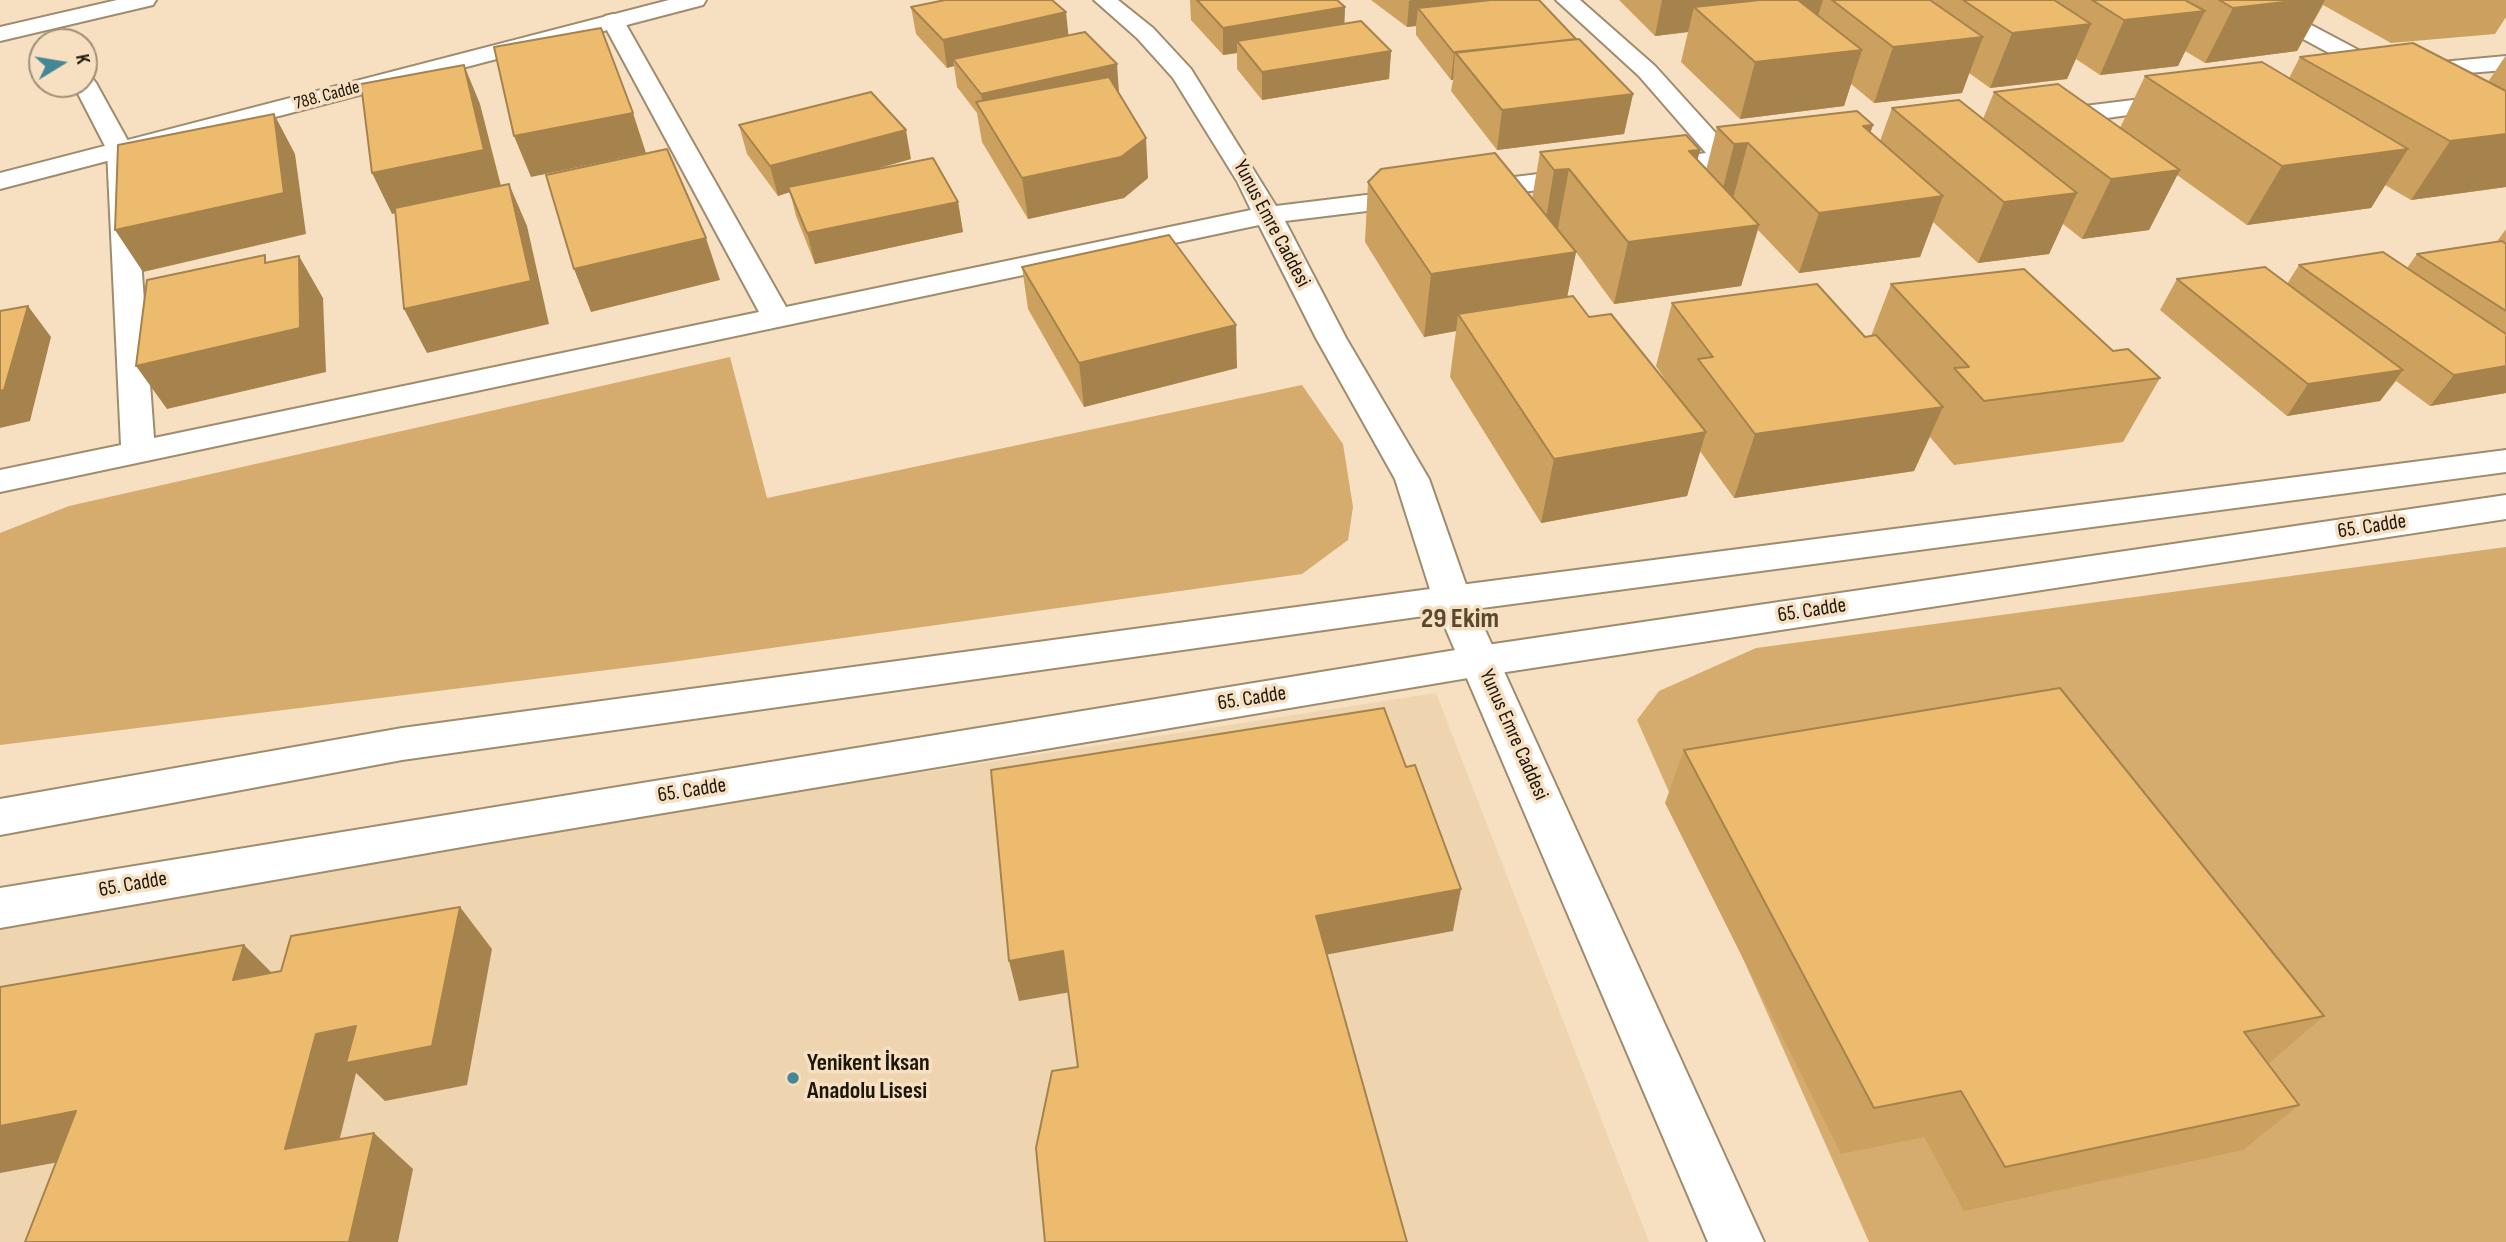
<!DOCTYPE html>
<meta charset="utf-8">
<style>
body{margin:0}
#map{position:relative;width:2506px;height:1242px;overflow:hidden;background:#f6e0c1;font-family:"Sofia Sans Condensed",sans-serif}
canvas{display:block}
.north{position:absolute;left:28px;top:28px;width:70px;height:70px;box-sizing:border-box;background:#f6e0c1;border:2px solid #9f8f78;border-radius:50%;rotate:79deg;font-size:19px;font-weight:700;line-height:28px;text-align:center;color:#1c150a}
.north::after{content:'';display:block;margin:auto;width:24px;height:32px;background:#448897;clip-path:polygon(50% 0,100% 100%,50% 72%,0 100%)}
</style>
<div id="map">
<canvas width="2506" height="1242"></canvas>
<div class="north">K</div>
</div>
<script>
const ctx = document.querySelector('canvas').getContext('2d');
ctx.lineJoin = 'round';
function fill(path, color) { ctx.fillStyle = color; ctx.fill(path, 'evenodd'); }
const poly = rows => new Path2D(rows.map(r => 'M' + r).join(''));
function trace(path, color, width, dash) { ctx.strokeStyle = color; ctx.lineWidth = width; ctx.lineCap = dash ? 'butt' : 'round'; ctx.setLineDash(dash || []); ctx.stroke(path); }
function drawText(font, color, halo, rows, align = 'center') {
  ctx.font = font + ' "Sofia Sans Condensed",sans-serif'; ctx.lineWidth = 7; ctx.setLineDash([]); ctx.textBaseline = 'middle'; ctx.strokeStyle = halo; ctx.fillStyle = color; for (const [text, x, y, turn = 0] of rows) {
    ctx.save(); ctx.translate(x, y); ctx.rotate((+turn || 0) * Math.PI / 180); ctx.textAlign = isNaN(turn) ? turn : align; if (halo) ctx.strokeText(text, 0, 0); ctx.fillText(text, 0, 0); ctx.restore();
  }
}
fill(poly([
 [1436,693,1649,1242,0,1242,0,915]
]), '#eed4af');
fill(poly([
 [730,357,767,498,1302,385,1343,444,1353,507,1348,540,1302,574,664,663,0,745,0,533,69,506],
 [2506,547,2506,1242,1869,1242,1637,720,1659,691,1756,648]
]), '#d5ac6e');
const street = poly([
 [117,0,156,0,153,5,0,41,0,27,117,0],
 [1094,0,1118,0,1153,28,1191,69,1276,206,1588,168,1597,170,1601,176,1597,182,1588,184,1285,221,1346,338,1429,479,1471,599,1764,1242,1708,1242,1433,599,1395,479,1316,338,1259,225,0,492,0,470,121,445,107,150,73,84,84,84,84,76,92,78,96,83,133,150,154,438,759,312,602,21,605,16,613,14,621,16,624,21,786,307,1251,210,1237,181,1173,78,1137,38,1094,0],
 [1556,0,1580,0,1655,66,1731,150,1762,146,1771,148,1775,154,1771,160,1648,176,1639,174,1635,168,1639,162,1706,153,1639,76,1556,0],
 [2237,0,2264,0,2398,71,2401,67,2409,65,2506,56,2506,70,2403,78,2399,82,2391,84,2383,82,2240,5,2237,0],
 [2182,94,2191,96,2194,101,2191,106,2044,127,2035,124,2031,119,2035,114,2044,111,2182,94]
]);
const secondary = poly([
 [669,0,706,0,703,5,0,189,0,173,669,0],
 [2506,450,2506,472,1452,612,402,760,0,835,0,799,402,728,1452,586,2506,450],
 [2506,495,2506,519,1480,676,479,844,0,928,0,888,1480,646,2506,495]
]);
trace(street, '#9f8c6f', 4);
trace(secondary, '#9f8c6f', 4);
fill(street, '#fff');
fill(secondary, '#fff');
fill(poly([
 [1190,0,1337,0,1345,7,1344,24,1391,51,1389,79,1262,100,1237,69,1237,53,1223,55,1191,20],
 [1371,0,1539,0,1576,39,1633,94,1624,134,1497,150,1451,91,1453,80,1451,80,1416,35,1416,26,1407,27],
 [1619,0,2506,0,2506,17,2495,34,2391,43,2323,5,2297,51,2205,63,2185,51,2178,66,2100,75,2076,59,2067,79,1990,88,1969,73,1962,93,1874,103,1851,84,1844,106,1740,119,1681,62,1688,32,1655,36],
 [911,7,1069,35,1119,92,1118,92,1148,178,1124,198,1028,219,982,142,977,113,957,87,954,66,947,68,916,34],
 [2506,55,2506,187,2411,200,2385,185,2371,208,2247,225,2177,175,2149,230,2082,239,2063,224,2049,254,1978,263,1933,222,1920,257,1799,273,1758,230,1741,286,1614,304,1576,252,1567,297,1673,391,1656,366,1672,303,1865,337,1871,336,1891,284,2113,351,2160,378,2123,442,1954,465,1930,437,1914,471,1734,498,1700,451,1687,496,1541,523,1450,377,1456,331,1424,337,1365,242,1368,182,1532,199,1540,152,1700,150,1697,160,1706,170,1717,127,1873,125,1870,132,1880,141,1892,108,1983,119,1994,92,2120,128,2145,76,2289,78,2300,57,2488,82],
 [739,125,911,159,873,170,958,202,963,232,815,264,796,216,790,192,778,196,747,154],
 [2506,229,2506,393,2430,406,2396,381,2380,401,2287,416,2160,310,2177,279,2287,284,2299,265,2407,268,2417,254,2500,242,2498,240],
 [1022,267,1237,368,1084,407,1028,309],
 [1684,750,2324,1016,2268,1064,2299,1105,2243,1150,1964,1211,1924,1137,1841,1154,1665,803]
]), '#cca15f');
fill(poly([
 [1412,0,1512,0,1418,8,1416,26,1407,27,1409,1],
 [1662,0,1756,0,1694,7,1688,32,1655,36],
 [1781,0,1823,0,1818,16],
 [2301,0,2325,0,2297,51,2205,63,2233,8],
 [1345,7,1344,34,1237,41,1237,53,1223,55,1223,28],
 [2205,11,2178,66,2100,75,2124,20],
 [1066,12,1069,40,953,59,954,66,947,68,943,40],
 [2091,24,2067,79,1990,88,2012,33],
 [1983,37,1962,93,1874,103,1893,47],
 [1862,50,1844,106,1740,119,1755,62],
 [1391,51,1389,79,1262,100,1262,72],
 [1455,52,1453,80,1451,80,1454,53],
 [1117,64,1119,92,988,122,984,115,981,94],
 [464,65,480,104,502,190,392,214,372,173],
 [1633,94,1624,134,1497,150,1502,110],
 [633,113,646,153,531,177,514,136],
 [274,114,295,154,306,234,143,272,115,230],
 [1873,125,1853,183,1863,126],
 [906,130,911,159,791,192,788,187,790,192,778,196,770,166],
 [2506,134,2506,187,2411,200,2450,141],
 [1146,138,1148,178,1124,198,1028,219,1022,178],
 [1748,143,1732,202,1719,204,1734,144],
 [2408,149,2371,208,2247,225,2282,166],
 [1700,150,1685,209,1689,151],
 [1569,169,1558,228,1544,230,1554,170],
 [2180,170,2149,230,2082,239,2111,179],
 [509,184,527,226,549,324,427,353,404,309],
 [2077,193,2049,254,1978,263,2004,202],
 [1943,196,1920,257,1799,273,1819,213],
 [958,202,963,232,815,264,807,233],
 [1759,225,1741,286,1614,304,1628,242],
 [706,238,720,280,591,312,574,269],
 [1576,252,1564,313,1458,314,1456,331,1424,337,1431,274],
 [299,256,323,298,326,372,167,409,136,366],
 [28,306,51,337,30,421,0,428,0,391],
 [1236,325,1237,368,1084,407,1079,363],
 [2506,366,2506,393,2430,406,2454,375],
 [2403,370,2380,401,2287,416,2308,384],
 [1943,407,1914,471,1734,498,1755,434],
 [1706,432,1687,496,1541,523,1554,459],
 [1461,889,1453,931,1314,957,1316,916],
 [460,907,492,949,467,1085,385,1101,356,1073,328,1186,285,1149,316,1034],
 [244,945,285,986,233,980],
 [1063,951,1071,992,1019,1001,1009,961],
 [76,1111,128,1149,0,1173,0,1126],
 [374,1133,413,1169,398,1242,349,1242]
]), '#a6834d');
const building = poly([
 [945,0,1052,0,1066,12,943,40,911,7,945,0],
 [1197,0,1337,0,1345,7,1223,28,1197,0],
 [1491,0,1539,0,1576,39,1454,53,1418,8,1491,0],
 [1760,0,1798,0,1862,50,1755,62,1694,7,1760,0],
 [1832,0,1930,0,1983,37,1893,47,1832,0],
 [1963,0,2054,0,2091,24,2012,33,1963,0],
 [2092,0,2185,0,2205,11,2124,20,2092,0],
 [2219,0,2301,0,2233,8,2219,0],
 [1361,21,1391,51,1262,72,1237,41,1361,21],
 [601,28,633,113,514,136,494,47,601,28],
 [1085,32,1117,64,981,94,953,59,1085,32],
 [1579,39,1633,94,1502,110,1455,52,1579,39],
 [2413,43,2506,91,2506,134,2450,141,2300,57,2413,43],
 [2262,62,2408,149,2282,166,2145,76,2262,62],
 [464,65,484,150,372,173,361,84,464,65],
 [1109,77,1146,138,1121,157,1022,178,976,102,1109,77],
 [2058,84,2180,170,2111,179,1994,92,2058,84],
 [871,92,906,130,770,166,739,125,871,92],
 [1959,100,2077,193,2004,202,1892,108,1959,100],
 [1857,111,1873,125,1863,126,1943,196,1819,213,1748,143,1734,144,1717,127,1857,111],
 [274,114,284,193,115,230,118,145,274,114],
 [1686,135,1700,150,1689,151,1759,225,1628,242,1569,169,1554,170,1540,152,1686,135],
 [667,149,706,238,574,269,546,175,667,149],
 [1495,153,1576,252,1431,274,1368,182,1381,169,1495,153],
 [933,158,958,202,807,233,788,187,933,158],
 [509,184,531,281,404,309,395,208,509,184],
 [1169,235,1236,325,1079,363,1022,267,1169,235],
 [2502,241,2506,244,2506,311,2417,254,2502,241],
 [2383,252,2506,334,2506,366,2454,375,2299,265,2383,252],
 [265,255,265,263,299,256,300,328,136,366,147,280,265,255],
 [2265,267,2403,370,2308,384,2177,279,2265,267],
 [2024,269,2113,351,2128,349,2160,378,1984,401,1954,368,1969,367,1891,284,2024,269],
 [1817,284,1865,337,1876,335,1943,407,1755,434,1698,359,1713,357,1672,303,1817,284],
 [1573,296,1589,317,1611,314,1706,432,1554,459,1458,314,1573,296],
 [28,306,4,390,0,391,0,311,28,306],
 [2060,688,2324,1016,2244,1032,2299,1105,2005,1167,1961,1091,1874,1108,1684,750,2060,688],
 [1384,708,1406,767,1415,765,1461,889,1316,916,1407,1242,1045,1242,1036,1148,1052,1071,1078,1067,1063,951,1009,961,991,770,1384,708],
 [460,907,432,1046,346,1063,356,1026,316,1034,285,1149,374,1133,349,1242,25,1242,76,1111,0,1126,0,987,244,945,233,980,281,971,291,936,460,907]
]);
fill(building, '#edbb6e');
trace(building, '#a6834d', 2);
for (const [x, y, r, color] of [
 [793,1078,7,"#448897"]
]) { const dot = new Path2D(); dot.arc(x, y, r, 0, 2 * Math.PI); ctx.fillStyle = color; ctx.fill(dot); trace(dot, '#f6e0c1', 2.5); }
drawText('18px', '#1c150a', '#f6e0c1', [
 ["788. Cadde",327,96,-15]
]);
drawText('21px', '#1c150a', '#f6e0c1', [
 ["Yunus Emre Caddesi",1271,224,62],
 ["65. Cadde",2372,527,-9],
 ["65. Cadde",1812,611,-9],
 ["65. Cadde",1252,699,-9],
 ["Yunus Emre Caddesi",1513,735,66],
 ["65. Cadde",692,791,-9],
 ["65. Cadde",133,885,-10]
]);
drawText('bold 24px', '#1c150a', '#f6e0c1', [
 ["Yenikent İksan",807,1064],
 ["Anadolu Lisesi",807,1092]
], 'left');
drawText('bold 28px', '#59482d', '#f6e0c1', [
 ["29 Ekim",1460,620]
]);
</script>
